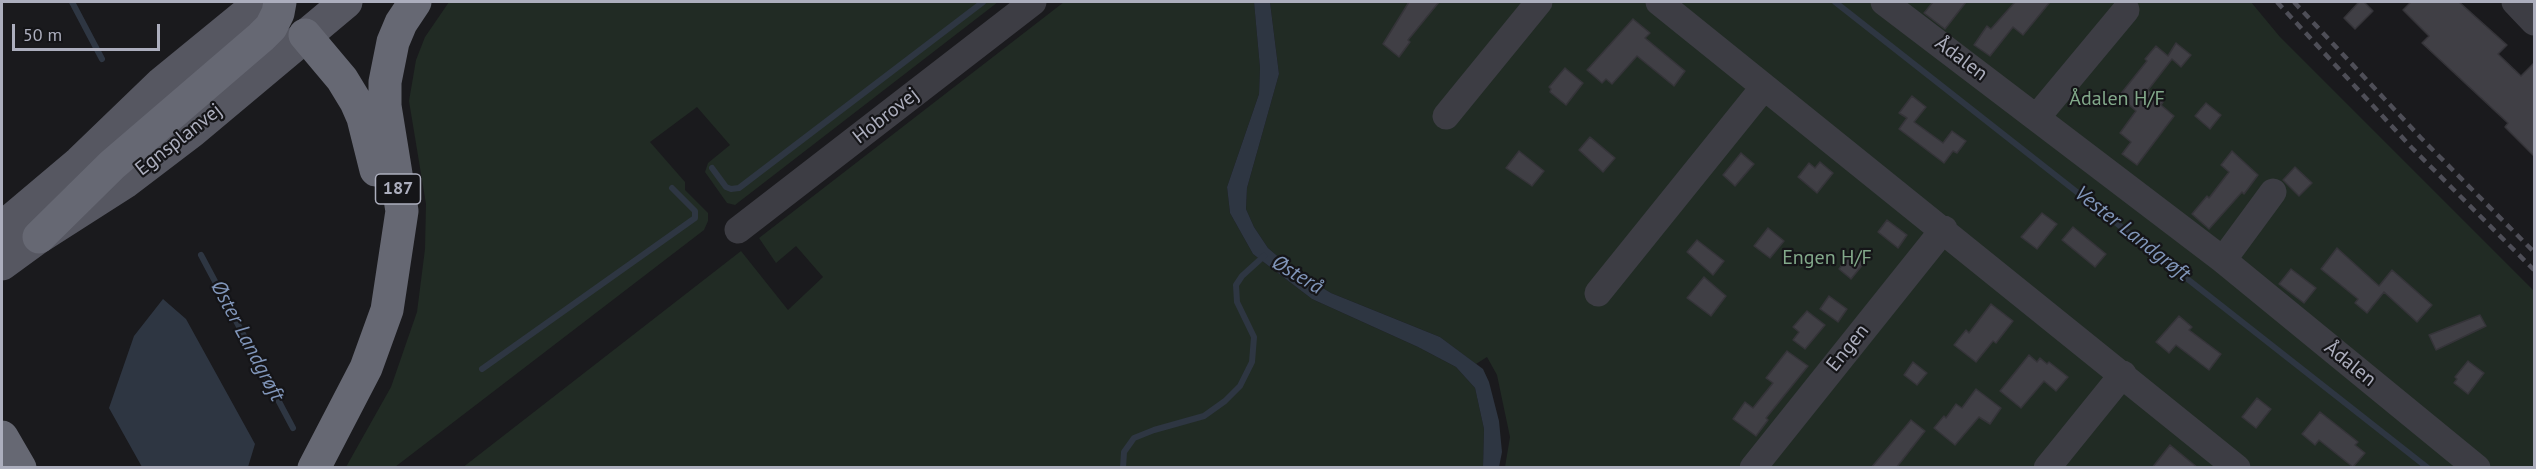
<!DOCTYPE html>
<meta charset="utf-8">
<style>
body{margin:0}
#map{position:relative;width:2536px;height:469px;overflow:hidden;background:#1a1a1d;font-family:"PT Sans",sans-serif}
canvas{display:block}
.frame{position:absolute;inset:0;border:3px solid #acaebd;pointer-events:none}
.scale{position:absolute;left:12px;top:24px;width:148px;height:27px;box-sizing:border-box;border:3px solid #acaebd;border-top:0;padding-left:8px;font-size:18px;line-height:21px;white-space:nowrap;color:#acaebd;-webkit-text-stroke:4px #151518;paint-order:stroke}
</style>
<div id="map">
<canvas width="2536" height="469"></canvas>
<div class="frame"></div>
<div class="scale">50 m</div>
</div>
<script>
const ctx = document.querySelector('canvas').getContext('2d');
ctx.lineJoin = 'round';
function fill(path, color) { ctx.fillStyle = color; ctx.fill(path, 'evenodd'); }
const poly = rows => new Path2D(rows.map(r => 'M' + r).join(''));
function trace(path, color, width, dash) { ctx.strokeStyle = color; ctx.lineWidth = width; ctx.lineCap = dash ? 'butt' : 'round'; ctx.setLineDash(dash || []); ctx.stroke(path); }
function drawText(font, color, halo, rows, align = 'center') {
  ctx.font = font + ' "PT Sans",sans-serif'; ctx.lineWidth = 4.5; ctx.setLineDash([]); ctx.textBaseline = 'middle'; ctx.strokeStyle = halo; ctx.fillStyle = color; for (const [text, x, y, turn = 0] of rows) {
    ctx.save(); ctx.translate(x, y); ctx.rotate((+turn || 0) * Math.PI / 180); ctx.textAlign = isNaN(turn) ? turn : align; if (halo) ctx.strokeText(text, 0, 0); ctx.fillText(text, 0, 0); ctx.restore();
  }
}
fill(poly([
 [449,2,998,2,735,205,727,203,705,172,708,163,730,145,697,107,650,142,685,182,685,190,708,213,708,221,704,230,395,467,346,467,391,387,417,312,425,249,426,204,409,101,416,60,425,37],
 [1064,2,1254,2,1260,68,1259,94,1227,187,1230,213,1253,254,1312,299,1418,347,1456,367,1475,388,1484,429,1483,468,462,468,741,251,788,310,823,277,796,246,776,263,759,238],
 [1270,2,2251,2,2280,37,2534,291,2534,467,1505,467,1510,437,1497,375,1487,357,1476,364,1440,337,1331,293,1295,271,1268,248,1254,227,1246,209,1247,188,1279,74]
]), '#212b24');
fill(poly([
 [1254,2,1270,2,1279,74,1247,188,1246,209,1254,227,1268,248,1295,271,1331,293,1440,337,1483,369,1489,382,1499,421,1502,452,1499,467,1483,467,1484,429,1475,388,1456,367,1418,347,1312,299,1253,254,1230,213,1227,187,1259,94,1260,68],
 [163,299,186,319,255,444,248,467,142,467,109,408,134,336]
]), '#2e3642');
trace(poly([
 [72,2,102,59],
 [1835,2,2428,468],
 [712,168,726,187,731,189,739,188,983,2],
 [201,255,293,428],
 [482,369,695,218,695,211,672,188],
 [1123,468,1124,452,1134,438,1154,430,1204,416,1225,401,1240,386,1252,362,1254,337,1237,302,1236,285,1242,276,1264,256]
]), '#2e3642', 6);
const building = poly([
 [1409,2,1439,2,1408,40,1410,42,1399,57,1383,44,1409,2],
 [1933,2,1966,2,1945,29,1924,13,1933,2],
 [2015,2,2050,2,2023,35,2013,27,1990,56,1974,45,1987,26,1991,29,2015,2],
 [2359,2,2364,2,2373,11,2355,29,2344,18,2359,2],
 [2411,2,2459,2,2507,45,2498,54,2521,76,2535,62,2535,157,2505,127,2508,123,2422,43,2429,36,2403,10,2411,2],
 [1633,19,1650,33,1645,38,1685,71,1674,86,1637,56,1612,84,1606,79,1602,83,1587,70,1633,19],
 [2176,43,2191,55,2181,67,2172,59,2148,90,2163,102,2161,105,2174,116,2137,165,2122,154,2131,142,2120,133,2136,111,2119,96,2147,61,2145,59,2156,46,2168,56,2176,43],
 [1565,68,1583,83,1566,105,1550,92,1551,89,1549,87,1565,68],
 [1912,96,1926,107,1914,122,1943,143,1952,131,1966,141,1957,153,1953,151,1944,163,1899,129,1907,118,1899,113,1912,96],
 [2206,103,2221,115,2210,129,2195,116,2206,103],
 [1590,137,1615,158,1603,172,1579,150,1590,137],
 [1519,151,1544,171,1532,186,1506,168,1519,151],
 [2232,151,2258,175,2244,194,2242,192,2209,229,2192,214,2207,196,2209,198,2229,172,2221,165,2232,151],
 [1741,153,1754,164,1735,186,1723,175,1741,153],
 [1820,162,1833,173,1817,193,1798,177,1809,163,1815,168,1820,162],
 [2295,167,2312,183,2299,196,2283,180,2295,167],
 [2042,213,2057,224,2037,249,2021,237,2042,213],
 [1887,220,1907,235,1898,248,1878,232,1887,220],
 [2073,227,2106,254,2095,267,2062,240,2073,227],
 [1768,228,1784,241,1770,258,1754,246,1768,228],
 [1697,240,1724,261,1713,275,1687,252,1697,240],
 [2337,248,2379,286,2392,270,2432,305,2417,322,2384,292,2367,313,2355,303,2358,299,2321,269,2337,248],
 [1851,253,1864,263,1851,279,1839,269,1851,253],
 [2291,269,2316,288,2304,303,2279,284,2291,269],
 [1704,277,1726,296,1711,316,1687,298,1704,277],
 [1829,296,1847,309,1838,322,1820,309,1829,296],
 [1991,304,2013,321,1996,343,1993,341,1976,362,1954,345,1966,330,1969,333,1991,304],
 [1807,311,1825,325,1805,349,1793,340,1799,332,1793,327,1807,311],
 [2480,315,2486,326,2436,350,2429,335,2480,315],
 [2179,316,2192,327,2189,330,2221,354,2209,370,2176,345,2169,353,2156,342,2179,316],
 [1787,351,1808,366,1766,418,1768,420,1756,436,1733,419,1745,402,1753,408,1773,383,1766,378,1787,351],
 [2029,355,2037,362,2040,358,2047,364,2049,362,2068,377,2056,391,2044,381,2021,408,2000,391,2029,355],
 [2468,361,2484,373,2468,394,2454,383,2457,379,2455,377,2468,361],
 [1913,362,1927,373,1917,385,1904,375,1913,362],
 [1976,389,2001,408,1990,424,1979,417,1955,445,1934,428,1944,416,1946,418,1956,404,1962,408,1976,389],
 [2257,398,2271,409,2256,428,2242,417,2257,398],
 [2320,412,2358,442,2355,445,2365,453,2353,467,2319,440,2315,445,2302,434,2320,412],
 [1911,420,1925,431,1896,468,1871,468,1911,420],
 [2170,445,2198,468,2152,468,2170,445]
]);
fill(building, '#403f45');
trace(building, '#353439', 1.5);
trace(poly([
 [1659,2,2237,468],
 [1884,2,2223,260,2477,468],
 [2515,2,2534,22],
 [1446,116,1539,2],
 [2037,117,2126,10],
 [738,230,1033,2],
 [2223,260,2273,192],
 [1598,293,1764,87],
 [1753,468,1944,229],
 [2047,468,2123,374]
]), '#3d3d44', 27);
trace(poly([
 [2,228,80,162,162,83,261,2],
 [2,264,39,237,125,182,192,131,346,2]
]), '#565761', 33);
trace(poly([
 [305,35,342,79,356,102,363,118,376,170],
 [39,237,112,165,261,37,271,27,278,13,280,2],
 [2,437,20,468],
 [314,468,366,368,387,310,402,211,385,106,385,82,393,42,401,23,415,2]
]), '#666873', 33);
trace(poly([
 [2277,2,2412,148,2534,270],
 [2294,2,2421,138,2534,252]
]), '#4e4e57', 4.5, [8, 6]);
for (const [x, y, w] of [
 [398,189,45]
]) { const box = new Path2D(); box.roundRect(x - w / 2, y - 15, w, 30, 4.5); ctx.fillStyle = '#151518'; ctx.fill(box); trace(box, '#acaebd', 1.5); }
drawText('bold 18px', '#acaebd', null, [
 ["187",398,189]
]);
drawText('20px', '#acaebd', '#151518', [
 ["Ådalen",1961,59,37],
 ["Hobrovej",886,116,-38],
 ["Egnsplanvej",179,140,-38],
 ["Engen",1848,348,-51],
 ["Ådalen",2350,364,39]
]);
drawText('20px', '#82a98a', '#151518', [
 ["Ådalen H/F",2117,99],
 ["Engen H/F",1827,258]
]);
drawText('italic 21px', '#8196ba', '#151518', [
 ["Vester Landgrøft",2132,234,38],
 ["Østerå",1297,275,31],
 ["Øster Landgrøft",247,341,62]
]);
</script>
